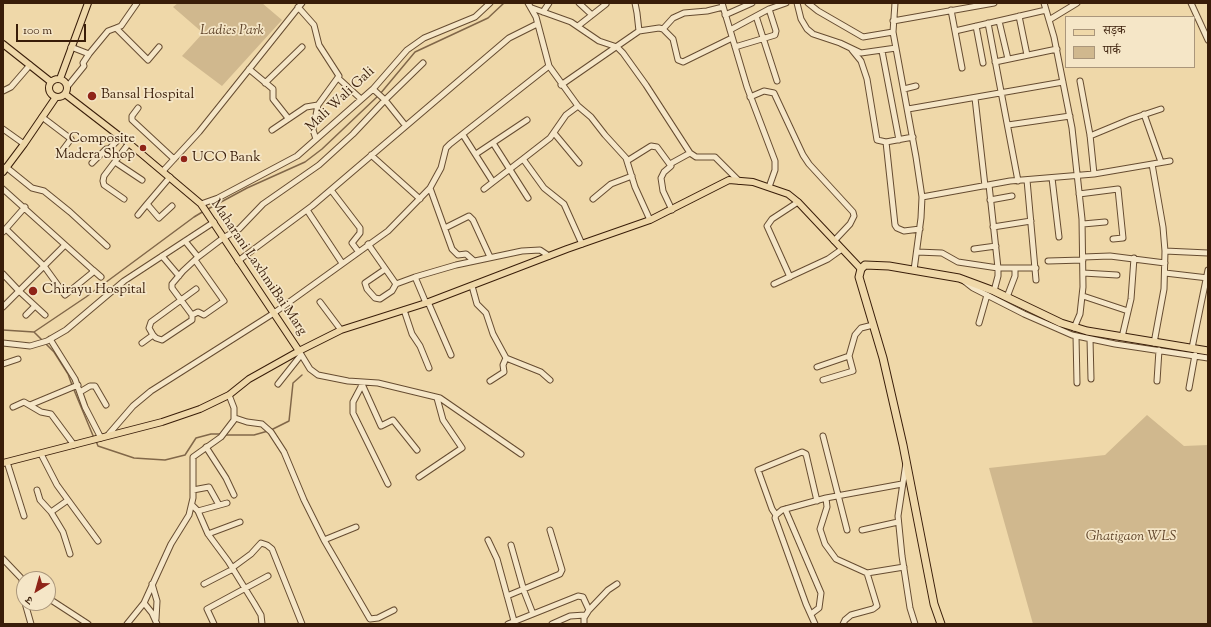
<!DOCTYPE html>
<meta charset="utf-8">
<style>
body{margin:0}
#map{position:relative;width:1211px;height:627px;overflow:hidden;background:#efd8a9;font-family:"Sorts Mill Goudy","Noto Serif Devanagari",serif}
canvas{display:block}
.frame{position:absolute;inset:0;border:4px solid #391d09;pointer-events:none}
.legend{position:absolute;left:1065px;top:16px;width:130px;height:52px;box-sizing:border-box;background:#f5e6c7;border:1px solid #aa967b;margin:0;padding:5px 7px;list-style:none;font-size:12px;color:#391d09}
.legend li{display:flex;align-items:center;gap:8px;height:20px}
.legend b{width:20px;border:1px solid #aa967b}
.north{position:absolute;left:16px;top:571px;width:40px;height:40px;box-sizing:border-box;background:#f5e6c7;border:1px solid #aa967b;border-radius:50%;rotate:217deg;font-size:11px;font-weight:700;line-height:16px;text-align:center;color:#391d09}
.north::after{content:'';display:block;margin:auto;width:14px;height:18px;background:#8f2418;clip-path:polygon(50% 0,100% 100%,50% 72%,0 100%)}
.scale{position:absolute;left:16px;top:24px;width:70px;height:18px;box-sizing:border-box;border:2px solid #391d09;border-top:0;padding-left:5px;font-size:12px;line-height:14px;white-space:nowrap;color:#391d09;-webkit-text-stroke:3px #f5e6c7;paint-order:stroke}
</style>
<div id="map">
<canvas width="1211" height="627"></canvas>
<div class="frame"></div>
<ul class="legend">
<li><b style="height:5px;background:#efd8a9"></b>सड़क</li>
<li><b style="height:11px;background:#d0b88e"></b>पार्क</li>
</ul>
<div class="north">उ</div>
<div class="scale">100 m</div>
</div>
<script>
const ctx = document.querySelector('canvas').getContext('2d');
ctx.lineJoin = 'round';
function fill(path, color) { ctx.fillStyle = color; ctx.fill(path, 'evenodd'); }
const poly = rows => new Path2D(rows.map(r => 'M' + r).join(''));
function trace(path, color, width, dash) { ctx.strokeStyle = color; ctx.lineWidth = width; ctx.lineCap = dash ? 'butt' : 'round'; ctx.setLineDash(dash || []); ctx.stroke(path); }
function drawText(font, color, halo, rows, align = 'center') {
  ctx.font = font + ' "Sorts Mill Goudy",serif'; ctx.lineWidth = 3.5; ctx.setLineDash([]); ctx.textBaseline = 'middle'; ctx.strokeStyle = halo; ctx.fillStyle = color; for (const [text, x, y, turn = 0] of rows) {
    ctx.save(); ctx.translate(x, y); ctx.rotate((+turn || 0) * Math.PI / 180); ctx.textAlign = isNaN(turn) ? turn : align; if (halo) ctx.strokeText(text, 0, 0); ctx.fillText(text, 0, 0); ctx.restore();
  }
}
fill(poly([
 [178,3,262,3,282,20,222,86,182,56,203,33,173,7],
 [1147,415,1184,446,1208,445,1208,624,1033,624,989,468,1105,455]
]), '#d0b88e');
trace(poly([
 [380,94,415,52,488,18,504,3],
 [208,209,247,188,305,162,322,149,378,96],
 [3,330,34,332,86,297,194,217,204,211],
 [34,332,43,341],
 [45,343,54,352,68,374,72,385],
 [74,390,94,438],
 [271,430,289,421,293,383,302,375],
 [224,435,254,435,268,431],
 [96,441,98,446,134,458,165,460,185,455,196,438,211,434,220,434]
]), '#816749', 1.5);
const minor = poly([
 [137,3,121,26,116,28,148,60,159,47],
 [528,3,536,17,549,66,578,106,591,117,605,135,626,158,635,187,650,220],
 [579,3,592,15],
 [635,3,637,13,639,31],
 [722,3,747,87,775,161,775,170,769,187],
 [797,3,801,19,807,29,813,34,840,43,861,53,896,48],
 [808,3,818,11,863,37,893,32],
 [895,3,893,32,916,157,922,197,921,218,914,270],
 [1044,3,1054,37,1072,128,1082,219,1083,287,1080,314,1074,328],
 [1191,3,1208,40],
 [298,7,314,25,319,45,339,76,318,105,313,130,316,139],
 [532,8,571,22,599,41,617,47,623,53,646,85,690,153,696,157,715,157,739,181],
 [951,10,962,68],
 [543,12,549,3],
 [725,15,752,3],
 [756,16,777,81],
 [1019,16,1027,55],
 [1049,20,1077,3],
 [893,21,994,3],
 [999,21,1008,59],
 [988,23,1018,181],
 [578,26,606,4],
 [976,26,983,63],
 [663,29,673,18,684,13,707,11,723,7],
 [730,30,769,9,786,3],
 [955,31,1046,10],
 [71,47,89,54,108,31,116,28],
 [735,47,775,35,776,31,769,9],
 [852,50,861,61,867,79,877,140,886,142,913,137],
 [882,51,899,140],
 [995,62,1057,49],
 [249,69,273,89,273,99,288,118],
 [338,78,361,99],
 [1080,81,1090,135,1094,174],
 [265,83,302,47],
 [561,85,639,31,659,28,663,29,673,39,678,60,683,62,732,38],
 [67,87,84,66,83,63,89,54],
 [904,89,916,86],
 [3,91,11,87,30,65],
 [750,97,764,91,774,93,803,155,809,164,853,212,854,216,850,224,834,241],
 [975,98,985,186],
 [138,108,132,116,132,120,174,159],
 [908,109,1063,82],
 [1144,114,1161,162],
 [42,117,71,139,59,155],
 [405,125,385,100,423,63],
 [1008,125,1070,116],
 [3,129,24,144],
 [272,130,306,107,318,105],
 [554,133,579,163],
 [463,135,493,182,523,159,544,188,564,204,582,244],
 [1090,136,1131,119,1161,109],
 [886,142,895,225,897,228,904,231,920,229],
 [493,143,528,198],
 [476,154,527,120],
 [371,155,420,199],
 [523,159,550,138,566,115,578,106],
 [627,161,651,146,657,147,671,166,664,172,661,178,663,191,672,210],
 [115,162,142,180],
 [92,163,106,149,109,149,121,137],
 [670,164,690,153],
 [1152,164,1163,227,1165,251,1164,289,1154,343],
 [6,167,32,188,44,191,70,212,107,246],
 [163,171,199,132,302,3],
 [170,177,147,204,159,218,172,206],
 [1052,178,1059,237],
 [1027,180,1036,280],
 [989,185,998,268,998,276,994,291],
 [430,188,452,249,458,255,466,254,474,261],
 [3,189,93,270,92,273,65,295,44,266,6,229],
 [484,189,493,182],
 [331,190,360,228,360,233,352,243,358,251],
 [1079,194,1118,189,1123,238,1113,239],
 [922,197,1010,181,1094,174,1170,161],
 [124,199,104,185,103,181,104,176,129,143],
 [593,199,611,184,632,176],
 [990,200,1012,196],
 [201,204,218,198,297,156,373,89,407,50,424,38,475,17,490,3],
 [307,210,342,263],
 [138,215,147,204],
 [1083,224,1105,222],
 [993,227,1031,221],
 [445,228,469,216,473,220,490,257],
 [3,232,25,207],
 [185,241,198,257],
 [368,244,396,284,415,277],
 [974,249,996,246],
 [1165,251,1208,253],
 [917,252,942,253,958,262,998,268,1036,268],
 [162,256,179,276],
 [1083,257,1110,256,1165,263],
 [195,260,224,301,204,315,198,312,192,315,172,288,172,284,183,271,198,257,223,238,239,229,263,204,319,165,353,134,385,100,373,89],
 [238,261,312,206,509,38,537,24],
 [1048,261,1083,260],
 [93,270,101,277],
 [384,270,365,283,367,289,375,298,380,299,392,291,396,284],
 [1083,273,1117,275],
 [1165,273,1208,278],
 [3,274,19,291,3,307],
 [790,277,767,226,772,219,798,202],
 [964,281,973,288,1024,314,1072,335,1115,344,1208,358],
 [774,284,828,259,842,249],
 [472,286,477,304,486,313,493,334,506,358,541,372,550,380],
 [1083,296,1128,311],
 [1007,297,1015,276,1015,268],
 [320,302,341,330],
 [428,302,451,355],
 [426,303,415,277,456,265,522,251,540,250,549,256],
 [404,310,412,334,420,346,429,368],
 [26,315,35,306],
 [45,315,19,291,65,245],
 [979,323,987,295],
 [153,335,156,338,162,340,192,320,192,315],
 [1076,336,1077,383],
 [1122,337,1131,299,1134,258],
 [50,339,75,379,85,407,101,438],
 [1090,339,1091,379],
 [3,343,30,346,47,341,66,330,124,281,214,222],
 [142,343,153,335,149,328,151,322,196,289],
 [1192,348,1208,270],
 [299,351,310,369,318,375,348,381,378,383,440,398,521,454],
 [3,364,18,359],
 [817,367,849,356],
 [823,380,853,371,849,356,855,335,861,328,873,325],
 [490,381,504,372,503,365,506,358],
 [1157,381,1159,350],
 [278,384,301,355],
 [362,384,381,426,393,420,417,450],
 [362,385,353,402,353,413,388,484],
 [1189,388,1195,355],
 [80,392,90,386,95,386,106,405],
 [30,405,78,385],
 [13,407,24,402,41,412,51,414,74,445],
 [235,418,247,422,262,424,271,432,284,452,304,500,324,540,370,619,378,618,394,610],
 [108,435,133,406,151,391,274,313,388,231,430,188,441,168,446,148,450,144,549,66],
 [823,436,847,530],
 [206,447,226,478,234,495],
 [41,454,57,485,98,541],
 [7,462,24,516],
 [906,463,898,516,902,556,910,608,915,624],
 [419,477,462,448,443,420,437,398],
 [37,490,40,500,51,512],
 [193,490,209,487,219,505],
 [826,498,827,507,820,529,825,544,836,559,867,573,904,567],
 [68,500,51,512,63,532,70,554],
 [192,505,198,511,208,534,228,561,254,603,261,615,262,624],
 [785,509,821,593,819,608,811,614],
 [198,511,227,503],
 [776,515,772,509,758,470,802,452,806,454,817,501],
 [862,530,898,522],
 [208,534,240,522],
 [324,540,356,527],
 [488,540,497,559,514,621],
 [511,545,524,591,533,614],
 [3,559,24,581],
 [232,568,251,554,261,543,267,545,272,549,302,624],
 [22,580,24,598],
 [152,584,157,601,156,619],
 [204,584,233,569],
 [507,596,560,574,562,570,550,530],
 [48,598,88,624],
 [25,603,31,624],
 [144,603,152,613,157,624],
 [127,624,144,603,171,544,189,515,193,498,193,457,221,437,234,420,234,408,229,395],
 [214,624,207,609,268,576],
 [508,624,578,596,583,597,589,610],
 [552,624,570,616,585,615],
 [584,624,584,618,589,610,608,590,617,584],
 [815,624,806,604,775,518,776,515,782,510,826,498,902,484],
 [843,624,845,620,851,615,873,609,877,606,867,573]
]);
const major = poly([
 [3,44,51,82],
 '49 88a9 9 0 1 1 18 0a9 9 0 1 1-18 0Z',
 [60,79,88,3],
 [65,94,131,145,201,204,299,351],
 [3,172,24,144,56,97],
 [3,463,162,422,200,409,229,395,249,379,299,351,341,330,426,303,567,249,650,220,729,180,753,182,788,194,798,202,861,269]
]);
const highway = poly([
 [941,624,934,604,903,445,883,358,859,277,861,269,865,265,889,266,959,278,994,291,1061,323,1087,331,1208,351]
]);
trace(minor, '#664c31', 7);
trace(major, '#391d09', 8);
trace(highway, '#391d09', 9);
trace(minor, '#f5e6c7', 5);
trace(major, '#efd8a9', 6);
trace(highway, '#efd8a9', 7);
for (const [x, y, r, color] of [
 [92,96,5,"#8f2418"],
 [143,148,4,"#8f2418"],
 [184,159,4,"#8f2418"],
 [33,291,5,"#8f2418"]
]) { const dot = new Path2D(); dot.arc(x, y, r, 0, 2 * Math.PI); ctx.fillStyle = color; ctx.fill(dot); trace(dot, '#f5e6c7', 1.5); }
drawText('italic 14px', '#5f442a', '#f5e6c7', [
 ["Ladies Park",232,32],
 ["Ghatigaon WLS",1131,538]
]);
drawText('14px', '#391d09', '#f5e6c7', [
 ["Bansal Hospital",101,96],
 ["Composite",135,140,"right"],
 ["Madera Shop",135,156,"right"],
 ["UCO Bank",192,159],
 ["Chirayu Hospital",42,291]
], 'left');
drawText('14px', '#391d09', '#f5e6c7', [
 ["Mali Wali Gali",341,100,-43],
 ["Maharani LaxhmiBai Marg",258,268,56]
]);
</script>
